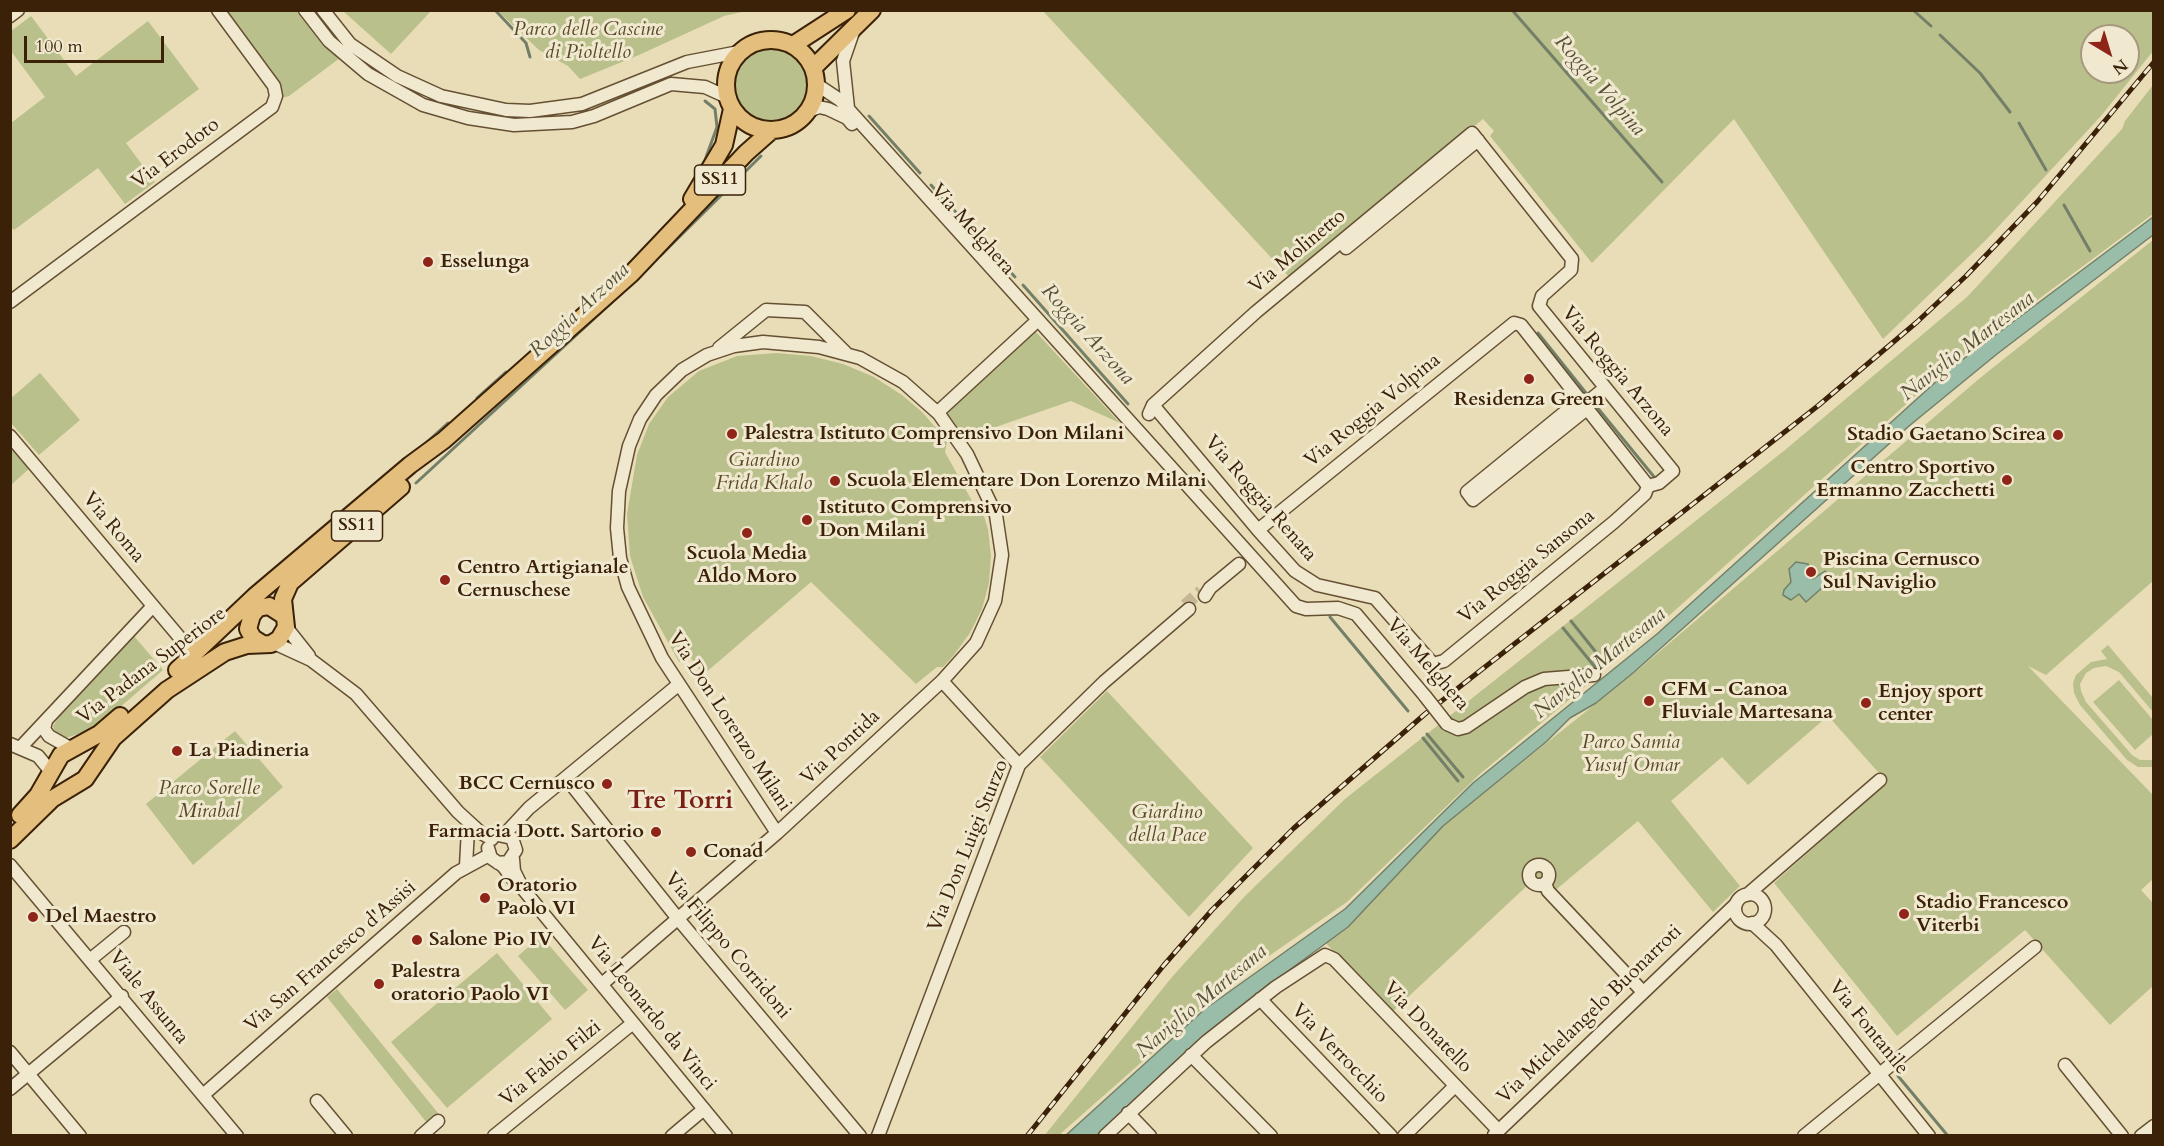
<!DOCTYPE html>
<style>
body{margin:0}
#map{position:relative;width:2164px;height:1146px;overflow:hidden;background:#e8ddb7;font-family:Cardo,serif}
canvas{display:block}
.frame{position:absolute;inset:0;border:12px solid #3a2107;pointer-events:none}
.north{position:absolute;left:2080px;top:24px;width:60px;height:60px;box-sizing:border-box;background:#f0e9d0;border:2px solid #a79980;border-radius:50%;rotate:142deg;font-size:16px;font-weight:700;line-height:24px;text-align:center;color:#3a2107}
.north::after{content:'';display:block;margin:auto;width:21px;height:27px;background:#8f2418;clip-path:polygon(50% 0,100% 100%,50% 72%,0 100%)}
.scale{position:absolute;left:24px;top:36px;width:140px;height:27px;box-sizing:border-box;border:3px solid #3a2107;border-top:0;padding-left:8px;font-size:18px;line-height:21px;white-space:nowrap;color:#3a2107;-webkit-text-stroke:4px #f0e9d0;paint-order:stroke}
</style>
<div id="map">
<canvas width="2164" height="1146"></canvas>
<div class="frame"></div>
<div class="north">N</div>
<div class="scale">100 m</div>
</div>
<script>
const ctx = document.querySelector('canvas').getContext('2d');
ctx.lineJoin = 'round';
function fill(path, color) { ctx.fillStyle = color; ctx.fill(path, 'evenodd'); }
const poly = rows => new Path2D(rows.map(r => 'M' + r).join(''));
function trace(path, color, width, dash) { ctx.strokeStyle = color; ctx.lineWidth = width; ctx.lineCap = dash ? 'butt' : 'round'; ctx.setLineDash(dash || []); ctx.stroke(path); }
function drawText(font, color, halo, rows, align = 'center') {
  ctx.font = font + ' Cardo,serif'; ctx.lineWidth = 6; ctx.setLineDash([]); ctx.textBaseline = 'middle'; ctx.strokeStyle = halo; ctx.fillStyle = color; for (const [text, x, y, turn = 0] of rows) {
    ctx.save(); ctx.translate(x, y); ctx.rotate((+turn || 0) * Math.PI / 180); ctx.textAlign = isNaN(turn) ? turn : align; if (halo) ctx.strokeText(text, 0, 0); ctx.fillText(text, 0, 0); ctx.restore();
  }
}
fill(poly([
 [2153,10,2154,50,2101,116,1986,240,1883,339,1734,119,1592,263,1490,136,1494,131,1483,119,1290,278,1043,11],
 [2092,36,2128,36,2128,72,2092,72],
 [227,11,298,11,320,39,340,58,289,96,282,98,277,78],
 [343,11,431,11,391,54],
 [498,11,746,11,724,16,639,55,580,79,568,66,539,50],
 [31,16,76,76,148,21,199,89,126,143,155,182,125,204,98,168,14,230,10,226,11,123,45,97,11,51,11,31],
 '735 84a36 36 0 1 1 72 0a36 36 0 1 1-72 0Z',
 [2153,85,2153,214,1950,365,1654,629,1480,774,1347,902,1237,978,1059,1135,1044,1136,1172,977,1245,896,1345,799,1785,450,1967,297,2122,129,2125,121],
 [2153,240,2153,581,2046,675,2028,666,2153,795,2153,879,2141,890,2153,903,2153,986,2110,1025,2025,930,1897,1036,1774,883,1887,782,1828,716,1748,785,1722,757,1671,801,1740,886,1713,912,1638,821,1546,898,1530,883,1391,1013,1322,939,1444,825,1639,669,1980,378],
 [1035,331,1120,423,1071,401,961,439,942,415],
 [776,353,811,356,843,364,874,377,902,395,922,412,944,437,947,442,945,452,972,501,980,503,988,529,991,556,989,583,982,609,970,633,954,655,943,667,937,667,916,684,811,582,703,675,691,658,679,662,643,597,630,556,627,514,637,455,649,424,668,397,699,371,737,356],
 [40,373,80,420,39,455,11,423,10,399],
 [10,446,30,468,11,485,10,485],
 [134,636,163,670,96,728,63,739,55,733,53,726,59,717],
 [2108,645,2153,698,2153,712,2119,672,2106,666,2094,668,2086,673,2080,684,2081,691,2086,702,2132,755,2140,760,2153,760,2153,767,2138,767,2127,760,2080,705,2074,693,2073,683,2076,675,2091,662,2107,659,2101,651],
 [2119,680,2153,720,2153,734,2135,750,2093,702],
 [1107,691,1253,848,1189,917,1040,757],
 [235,731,283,787,193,865,146,804],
 [541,936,588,990,565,1010,518,956],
 [497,953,552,1019,447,1108,391,1042],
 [337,989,438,1113,427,1123,327,997]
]), '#bac08c');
const water = poly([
 [2153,217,2153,235,1997,354,1909,426,1633,673,1596,703,1570,718,1546,742,1443,826,1348,927,1265,988,1175,1062,1097,1135,1065,1136,1205,1009,1345,909,1473,783,1657,634,1950,369,2153,217],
 [1796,562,1808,564,1813,579,1825,571,1832,579,1806,602,1799,594,1791,600,1783,595,1784,590,1791,582,1789,569,1796,562]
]);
fill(water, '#99bda8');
trace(water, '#737f68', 1.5);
trace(poly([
 [495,10,526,43,530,57],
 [1512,10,1662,182],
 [1913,10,1931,26],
 [1940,35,1980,73,2010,112],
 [869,116,920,173],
 [2019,123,2046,170],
 [697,173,705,160,717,127,715,109,705,101],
 [931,185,1015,277],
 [2064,205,2090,251],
 [661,255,761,156],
 [1023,285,1128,404],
 [1538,333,1586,393],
 [477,398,506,372],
 [1596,406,1655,478],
 [427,442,448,423],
 [416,483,622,293],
 [1330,617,1408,711],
 [1571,621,1603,661],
 [1563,628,1595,667],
 [1427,734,1463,777],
 [1423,738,1458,781],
 [1898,1076,1948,1136]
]), '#737f68', 3);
trace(poly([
 [1185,605,1201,591]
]), '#c5b794', 12, [12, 6]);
const minor = poly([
 [305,10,329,41,368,74,423,105,468,118,514,125,572,122,594,116,671,84,705,87,727,97],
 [323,10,350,44,397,76,441,96,506,110,530,111,582,104,687,62,739,52],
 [10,16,18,10],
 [816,84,840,100,1296,606,1306,609,1338,608,1356,614,1425,696],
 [848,108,843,61,853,32],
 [808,111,819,107,828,109,847,118,852,124],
 [1346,248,1478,140],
 [10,302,272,107,276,96,274,86,218,10],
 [719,348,766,310,805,312,846,353],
 [1581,399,1467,492,1473,500,1588,408],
 [1585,404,1605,388],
 [1153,405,1258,530,1295,571,1317,585,1375,598,1433,664,1444,661,1614,522,1645,494,1648,486,1521,325,1514,323,1258,530],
 [938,412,1038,320],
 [1149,414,1153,405,1256,312,1472,133,1572,259,1571,270,1542,296,1539,306,1673,471,1659,483,1648,486],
 [10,436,186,645],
 [1205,596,1210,588,1239,564],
 [286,627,309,656],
 [274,643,311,660,356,694,458,812,481,833,492,839],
 [942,681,1019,765],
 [46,721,44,729,49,736,70,748],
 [1447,724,1458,729,1466,727,1525,687,1544,679,1594,675],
 [10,744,38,756,52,773],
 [20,748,153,606],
 [567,779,679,920,860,1136],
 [504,835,529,808,678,685],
 [488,848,491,858,503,866,515,882],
 [513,859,514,871,523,889,726,1136],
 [498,863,508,862,516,850,512,838,498,835],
 [10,865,237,1136],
 '1529 875a10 10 0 1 1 20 0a10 10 0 1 1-20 0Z',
 [466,866,468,829],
 [1545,883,1548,891,1643,992],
 '1735 909a15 15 0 1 1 30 0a15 15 0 1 1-30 0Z',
 [1747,895,1880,780],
 [1752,923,1776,945,1929,1136],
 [91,959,124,932],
 [602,984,777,833,942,681,976,643,995,601,1002,555,996,515,967,454,939,414,903,382,860,358,819,347,763,342,734,346,707,355,682,370,656,395,640,419,629,446,619,491,617,528,620,558,628,587,662,658,777,833],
 [1260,999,1391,1136],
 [10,1052,80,1136],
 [1191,1055,1271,1136],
 [2065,1065,2122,1136],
 [10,1089,122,996],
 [203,1095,456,873,489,855],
 [317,1101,346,1136],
 [1128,1113,1150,1136],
 [1494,1135,1736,904],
 [421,1136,438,1121],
 [494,1136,633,1023],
 [672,1136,704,1109],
 [878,1136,1019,765,1104,682,1189,609],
 [1105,1136,1206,1042,1276,987,1325,955,1334,959,1498,1130],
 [1404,1136,1455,1086],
 [1804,1136,2035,947],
 [2141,1136,2154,1126]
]);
const major = poly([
 '726 85a45 45 0 1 1 90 0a45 45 0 1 1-90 0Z',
 [793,45,847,10],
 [813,68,872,10],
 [692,199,724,145,732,109],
 [261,643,253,638,248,629,252,615,258,608,269,606,283,615],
 [177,670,255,596,410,465,444,440,631,274,746,153,772,130],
 [20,815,38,795,61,755,99,734,120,716],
 [10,840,52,799,85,779,113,738,167,690,225,652,247,645,271,644,279,639,286,627,283,599,290,583,401,487]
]);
trace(minor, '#665033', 15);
trace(major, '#3a2107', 20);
trace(minor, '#f0e9d0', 12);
trace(major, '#e4be7c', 16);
const rail = poly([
 [1027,1136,1164,965,1212,910,1294,828,1425,714,1819,405,1917,322,1966,276,2037,202,2154,62]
]);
trace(rail, '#3a2107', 5);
trace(rail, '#f0e9d0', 3, [9]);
const minorBridge = poly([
 [1425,696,1447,724]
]);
trace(minorBridge, '#665033', 15, []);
trace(minorBridge, '#f0e9d0', 12);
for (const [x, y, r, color] of [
 [428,262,6,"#8f2418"],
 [1529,379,6,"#8f2418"],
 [732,434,6,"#8f2418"],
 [2058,435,6,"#8f2418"],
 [2007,480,6,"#8f2418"],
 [835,481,6,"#8f2418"],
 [807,520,6,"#8f2418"],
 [747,533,6,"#8f2418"],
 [1811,572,6,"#8f2418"],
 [445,580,6,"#8f2418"],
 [1649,701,6,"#8f2418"],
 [1866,703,6,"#8f2418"],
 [177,751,6,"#8f2418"],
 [607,784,6,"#8f2418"],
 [656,832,6,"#8f2418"],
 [691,852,6,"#8f2418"],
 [485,898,6,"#8f2418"],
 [1904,914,6,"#8f2418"],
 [33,917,6,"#8f2418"],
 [417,940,6,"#8f2418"],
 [379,984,6,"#8f2418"]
]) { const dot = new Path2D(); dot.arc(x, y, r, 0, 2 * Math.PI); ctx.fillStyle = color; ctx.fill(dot); trace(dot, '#f0e9d0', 2); }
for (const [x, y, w] of [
 [720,180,51],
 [357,526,51]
]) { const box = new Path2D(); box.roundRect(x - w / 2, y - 15, w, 30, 4.5); ctx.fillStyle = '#f0e9d0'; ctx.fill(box); trace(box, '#3a2107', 1.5); }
drawText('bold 18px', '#3a2107', null, [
 ["SS11",720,180],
 ["SS11",357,526]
]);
drawText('italic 20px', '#5a4928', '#f0e9d0', [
 ["Parco delle Cascine",588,30],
 ["di Pioltello",588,53],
 ["Giardino",764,461],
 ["Frida Khalo",764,484],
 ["Parco Samia",1631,743],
 ["Yusuf Omar",1631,766],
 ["Parco Sorelle",209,789],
 ["Mirabal",209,812],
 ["Giardino",1167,813],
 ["della Pace",1167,836]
]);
drawText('20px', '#3a2107', '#f0e9d0', [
 ["Via Erodoto",176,154,-37],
 ["Via Melghera",972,230,48],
 ["Via Molinetto",1298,252,-40],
 ["Via Roggia Arzona",1617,372,50],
 ["Via Roggia Volpina",1373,411,-39],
 ["Via Roggia Renata",1260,499,49],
 ["Via Roma",113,528,50],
 ["Via Roggia Sansona",1527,567,-39],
 ["Via Melghera",1427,665,49],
 ["Via Padana Superiore",152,666,-37],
 ["Via Don Lorenzo Milani",729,722,57],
 ["Via Pontida",841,748,-43],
 ["Via Don Luigi Sturzo",969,846,-68],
 ["Via Filippo Corridoni",727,946,50],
 ["Via San Francesco d'Assisi",331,957,-41],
 ["Viale Assunta",148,998,51],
 ["Via Leonardo da Vinci",651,1014,51],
 ["Via Michelangelo Buonarroti",1590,1015,-44],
 ["Via Donatello",1427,1028,46],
 ["Via Fontanile",1868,1028,51],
 ["Via Verrocchio",1339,1054,46],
 ["Via Fabio Filzi",551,1064,-39]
]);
drawText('bold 20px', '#3a2107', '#f0e9d0', [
 ["Esselunga",440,262],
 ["Residenza Green",1529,400,"center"],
 ["Palestra Istituto Comprensivo Don Milani",744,434],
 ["Stadio Gaetano Scirea",2046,435,"right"],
 ["Centro Sportivo",1995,468,"right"],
 ["Ermanno Zacchetti",1995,491,"right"],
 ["Scuola Elementare Don Lorenzo Milani",847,481],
 ["Istituto Comprensivo",819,508],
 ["Don Milani",819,531],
 ["Scuola Media",747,554,"center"],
 ["Aldo Moro",747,577,"center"],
 ["Piscina Cernusco",1823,560],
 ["Sul Naviglio",1823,583],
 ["Centro Artigianale",457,568],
 ["Cernuschese",457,591],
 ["CFM - Canoa",1661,690],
 ["Fluviale Martesana",1661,713],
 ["Enjoy sport",1878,692],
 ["center",1878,715],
 ["La Piadineria",189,751],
 ["BCC Cernusco",595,784,"right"],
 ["Farmacia Dott. Sartorio",644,832,"right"],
 ["Conad",703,852],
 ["Oratorio",497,886],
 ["Paolo VI",497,909],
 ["Stadio Francesco",1916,903],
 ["Viterbi",1916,926],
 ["Del Maestro",45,917],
 ["Salone Pio IV",429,940],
 ["Palestra",391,972],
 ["oratorio Paolo VI",391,995]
], 'left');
drawText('italic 21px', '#565037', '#f0e9d0', [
 ["Roggia Volpina",1599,86,49],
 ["Roggia Arzona",580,311,-43],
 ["Roggia Arzona",1087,335,48],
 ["Naviglio Martesana",1968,347,-38],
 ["Naviglio Martesana",1600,664,-39],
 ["Naviglio Martesana",1202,1002,-40]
]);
drawText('bold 26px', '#7a1f14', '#f0e9d0', [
 ["Tre Torri",680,802]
]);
</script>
